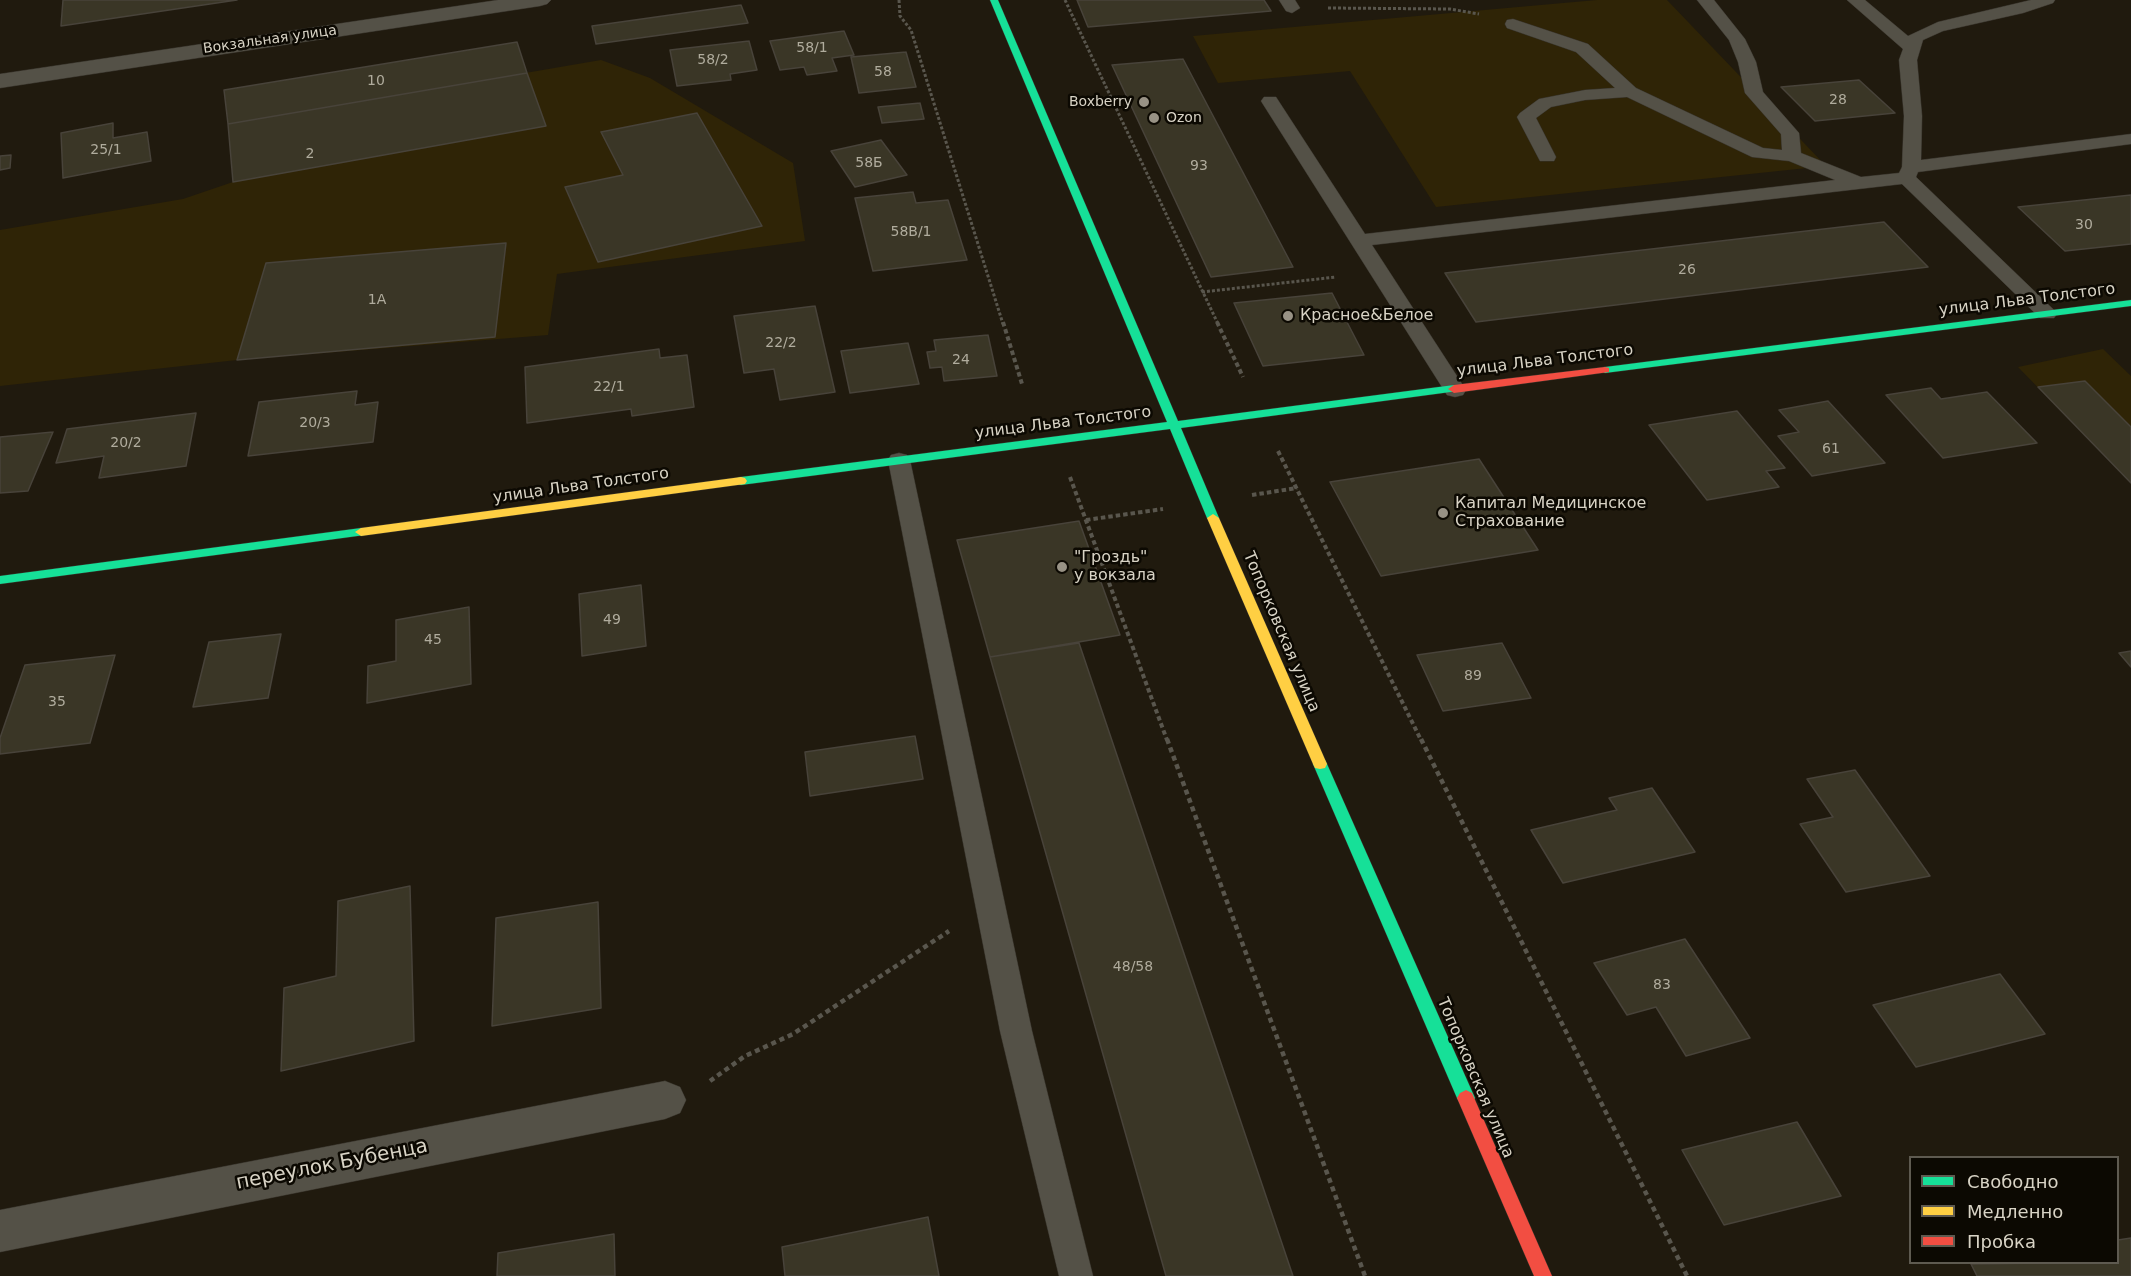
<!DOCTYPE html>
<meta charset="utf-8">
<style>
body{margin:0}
#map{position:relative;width:2131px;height:1276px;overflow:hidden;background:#201a0e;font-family:"DejaVu Sans",sans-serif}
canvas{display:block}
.legend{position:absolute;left:1909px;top:1156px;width:210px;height:108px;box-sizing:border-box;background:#0c0902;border:2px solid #5e5a50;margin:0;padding:8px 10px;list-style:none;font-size:18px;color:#d8d3c5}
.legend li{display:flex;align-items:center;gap:12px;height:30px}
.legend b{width:30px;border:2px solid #5e5a50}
</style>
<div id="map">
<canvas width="2131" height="1276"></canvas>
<ul class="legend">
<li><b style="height:8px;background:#16e098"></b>Свободно</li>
<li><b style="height:8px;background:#ffcf43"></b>Медленно</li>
<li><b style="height:8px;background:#f24e42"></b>Пробка</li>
</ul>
</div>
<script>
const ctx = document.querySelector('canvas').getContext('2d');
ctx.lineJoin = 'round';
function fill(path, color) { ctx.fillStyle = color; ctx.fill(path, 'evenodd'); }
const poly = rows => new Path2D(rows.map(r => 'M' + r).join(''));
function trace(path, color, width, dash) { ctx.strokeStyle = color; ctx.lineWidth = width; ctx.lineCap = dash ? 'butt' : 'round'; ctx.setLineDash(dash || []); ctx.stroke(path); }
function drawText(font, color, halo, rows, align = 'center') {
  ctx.font = font + ' "DejaVu Sans",sans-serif'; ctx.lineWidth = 5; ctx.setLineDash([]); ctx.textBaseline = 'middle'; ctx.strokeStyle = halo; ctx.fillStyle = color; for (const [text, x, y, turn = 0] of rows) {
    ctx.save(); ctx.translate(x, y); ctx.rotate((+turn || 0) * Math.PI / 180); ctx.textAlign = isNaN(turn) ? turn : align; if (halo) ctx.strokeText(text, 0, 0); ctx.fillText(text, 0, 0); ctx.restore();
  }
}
fill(poly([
 [1597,0,1667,0,1826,166,1436,207,1350,71,1218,83,1193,36],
 [601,60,650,78,793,163,805,241,557,274,548,335,237,360,0,386,0,230,183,199,233,182,228,124],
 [2103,349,2131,376,2131,483,2018,367]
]), '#2f2406');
const building = poly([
 [63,0,237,0,61,26,63,0],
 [1077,0,1264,0,1271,11,1088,27,1077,0],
 [741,5,748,23,596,44,592,26,741,5],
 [844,31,854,55,832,58,837,71,807,75,804,67,780,70,770,41,844,31],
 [749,41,757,70,730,74,731,80,677,86,670,50,749,41],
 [517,42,527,73,228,124,224,90,517,42],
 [906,52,916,87,859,93,851,57,906,52],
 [1183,59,1293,267,1211,277,1112,65,1183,59],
 [527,73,546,126,233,182,228,124,527,73],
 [1859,80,1895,113,1815,121,1781,87,1859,80],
 [920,103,924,119,882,123,878,107,920,103],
 [697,113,762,226,598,262,565,187,623,175,601,132,697,113],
 [113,123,113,138,147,132,151,161,63,178,61,133,113,123],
 [881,140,907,175,855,187,831,151,881,140],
 [11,155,10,168,0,170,0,156,11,155],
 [913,192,916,203,948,200,967,260,873,271,855,198,913,192],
 [2131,195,2131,244,2065,251,2018,207,2131,195],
 [1884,222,1928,267,1476,322,1445,273,1884,222],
 [506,243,495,337,237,360,266,263,506,243],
 [1332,293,1364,355,1263,366,1234,303,1332,293],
 [815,306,835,392,780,400,774,369,744,373,734,316,815,306],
 [988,335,997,376,944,381,942,367,930,368,927,352,936,351,934,340,988,335],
 [908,343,919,384,850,393,841,351,908,343],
 [659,349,660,358,687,355,694,407,632,416,631,409,527,423,525,367,659,349],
 [2085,381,2131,427,2131,483,2038,387,2085,381],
 [1931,388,1941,399,1987,392,2037,443,1943,458,1886,395,1931,388],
 [357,391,355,405,378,402,373,442,248,456,259,402,357,391],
 [1828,401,1885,463,1812,476,1778,436,1799,432,1779,410,1828,401],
 [1737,411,1785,468,1766,471,1779,487,1707,500,1649,425,1737,411],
 [196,413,186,466,99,478,104,456,56,463,67,429,196,413],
 [53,432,28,491,0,493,0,437,53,432],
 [1479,459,1538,550,1381,576,1330,482,1479,459],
 [1079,521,1120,635,990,657,957,540,1079,521],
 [641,585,646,646,582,656,579,594,641,585],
 [469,607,471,684,367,703,368,666,396,661,396,620,469,607],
 [281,634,268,698,193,707,209,642,281,634],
 [1079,643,1293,1276,1166,1276,990,657,1079,643],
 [1502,643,1531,698,1443,711,1417,655,1502,643],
 [2131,651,2131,667,2119,653,2131,651],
 [115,655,90,743,0,754,0,738,25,665,115,655],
 [915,736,923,779,810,796,805,752,915,736],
 [1855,770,1930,876,1846,892,1800,824,1833,817,1807,779,1855,770],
 [1652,788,1695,852,1563,883,1531,830,1617,810,1609,798,1652,788],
 [410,886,414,1041,281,1071,284,988,336,976,338,901,410,886],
 [598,902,601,1008,492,1026,496,918,598,902],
 [1685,939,1750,1038,1686,1056,1656,1007,1627,1015,1594,963,1685,939],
 [2000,974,2045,1034,1916,1067,1873,1005,2000,974],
 [1797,1122,1841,1196,1724,1225,1682,1150,1797,1122],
 [928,1217,939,1276,785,1276,782,1247,928,1217],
 [614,1234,615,1276,497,1276,498,1253,614,1234],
 [2131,1238,2131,1276,1977,1276,1971,1264,2118,1262,2118,1240,2131,1238]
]);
fill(building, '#3a3626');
trace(building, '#48433a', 1.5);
const lane = poly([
 [1279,0,1295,0,1300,8,1292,13,1286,11,1279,0],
 [1697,0,1714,0,1745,39,1756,62,1763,92,1799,133,1801,153,1861,177,1899,173,1902,167,1904,116,1899,60,1903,49,1847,0,1865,0,1908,36,1938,22,2031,0,2055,0,2053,3,2023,13,1943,31,1923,40,1917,60,1922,116,1921,160,2131,134,2131,144,1918,172,1916,177,2054,310,2057,314,2054,318,2040,318,1902,184,1372,245,1466,390,1463,395,1455,397,1447,395,1261,101,1264,97,1276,97,1365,234,1835,180,1789,161,1752,157,1627,97,1585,100,1551,107,1536,118,1556,157,1554,161,1540,161,1517,117,1520,113,1539,99,1585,90,1615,88,1576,52,1507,28,1505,24,1507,20,1513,19,1588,44,1636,88,1763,148,1782,150,1781,134,1745,93,1738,62,1729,40,1697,0],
 [899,453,907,455,910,460,1032,1031,1093,1276,1059,1276,1000,1031,888,460,891,455,899,453]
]);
const street = poly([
 [498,0,551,0,547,4,540,6,0,88,0,74,498,0],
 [665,1081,680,1087,686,1100,680,1113,665,1119,0,1252,0,1210,665,1081]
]);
const fast = poly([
 [990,0,998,0,1178,421,1454,385,1460,389,1458,391,1181,428,1219,518,1213,522,1207,518,1170,429,741,485,737,484,735,481,737,478,741,477,1167,422,990,0],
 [2131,300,2131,306,1605,373,1599,370,1605,367,2131,300],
 [361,528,367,532,365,535,0,584,0,576,361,528],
 [1320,759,1325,760,1327,764,1475,1098,1472,1103,1466,1106,1460,1103,1457,1098,1313,764,1315,760,1320,759]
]);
const slow = poly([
 [741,477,745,478,747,481,745,484,361,536,355,532,361,528,741,477],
 [1213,514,1219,518,1327,764,1325,768,1320,769,1315,768,1313,764,1207,518,1213,514]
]);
const jam = poly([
 [1605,367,1609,368,1609,372,1454,393,1448,389,1454,385,1605,367],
 [1466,1090,1472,1093,1552,1276,1534,1276,1457,1098,1460,1093,1466,1090]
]);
trace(lane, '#37332b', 1);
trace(street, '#37332b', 1);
trace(fast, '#37332b', 1);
trace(slow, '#37332b', 1);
trace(jam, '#37332b', 1);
trace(poly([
 [899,0,900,16,911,30,1003,324],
 [1065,0,1218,324],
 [1328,8,1450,9,1479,14],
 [1202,292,1336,277]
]), '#59564d', 3, [3, 2]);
trace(poly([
 [1003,322,1022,384],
 [1217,322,1243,377],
 [1278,451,1421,740],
 [1070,477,1167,740],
 [1252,495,1297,488],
 [1086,520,1163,509]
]), '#59564d', 4, [4.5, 3]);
trace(poly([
 [1167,739,1365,1276],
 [1421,739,1687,1276],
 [710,1081,745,1056,793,1034,949,931]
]), '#59564d', 4.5, [5, 4]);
fill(lane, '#545147');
fill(street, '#545147');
fill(fast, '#16e098');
fill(slow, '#ffcf43');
fill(jam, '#f24e42');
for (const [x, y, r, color] of [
 [1144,102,6,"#989285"],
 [1154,118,6,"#989285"],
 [1288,316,6,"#989285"],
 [1443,513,6,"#989285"],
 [1062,567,6,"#989285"]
]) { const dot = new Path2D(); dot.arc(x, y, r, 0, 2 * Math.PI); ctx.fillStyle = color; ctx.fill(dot); trace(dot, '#0c0902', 2); }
drawText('14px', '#d8d3c5', '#0c0902', [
 ["Вокзальная улица",270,40,-8]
]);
drawText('14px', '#b0ac9d', null, [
 ["58/1",812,48],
 ["58/2",713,60],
 ["58",883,72],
 ["10",376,81],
 ["28",1838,100],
 ["25/1",106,150],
 ["2",310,154],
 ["58Б",869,163],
 ["93",1199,166],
 ["30",2084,225],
 ["58В/1",911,232],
 ["26",1687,270],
 ["1А",377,300],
 ["22/2",781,343],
 ["24",961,360],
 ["22/1",609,387],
 ["20/3",315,423],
 ["20/2",126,443],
 ["61",1831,449],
 ["49",612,620],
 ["45",433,640],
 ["89",1473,676],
 ["35",57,702],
 ["48/58",1133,967],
 ["83",1662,985]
]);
drawText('14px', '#d8d3c5', '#0c0902', [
 ["Boxberry",1132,102],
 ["Ozon",1166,118,"left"]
], 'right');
drawText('16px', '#d8d3c5', '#0c0902', [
 ["улица Льва Толстого",2027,300,-7],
 ["улица Льва Толстого",1545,361,-7],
 ["улица Льва Толстого",1063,423,-7],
 ["улица Льва Толстого",581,486,-8],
 ["Топорковская улица",1281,632,67],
 ["Топорковская улица",1475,1078,67]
]);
drawText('16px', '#d8d3c5', '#0c0902', [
 ["Красное&Белое",1300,316],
 ["Капитал Медицинское",1455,504],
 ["Страхование",1455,522],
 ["\"Гроздь\"",1074,558],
 ["у вокзала",1074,576]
], 'left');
drawText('20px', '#d8d3c5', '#0c0902', [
 ["переулок Бубенца",332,1165,-11]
]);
</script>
